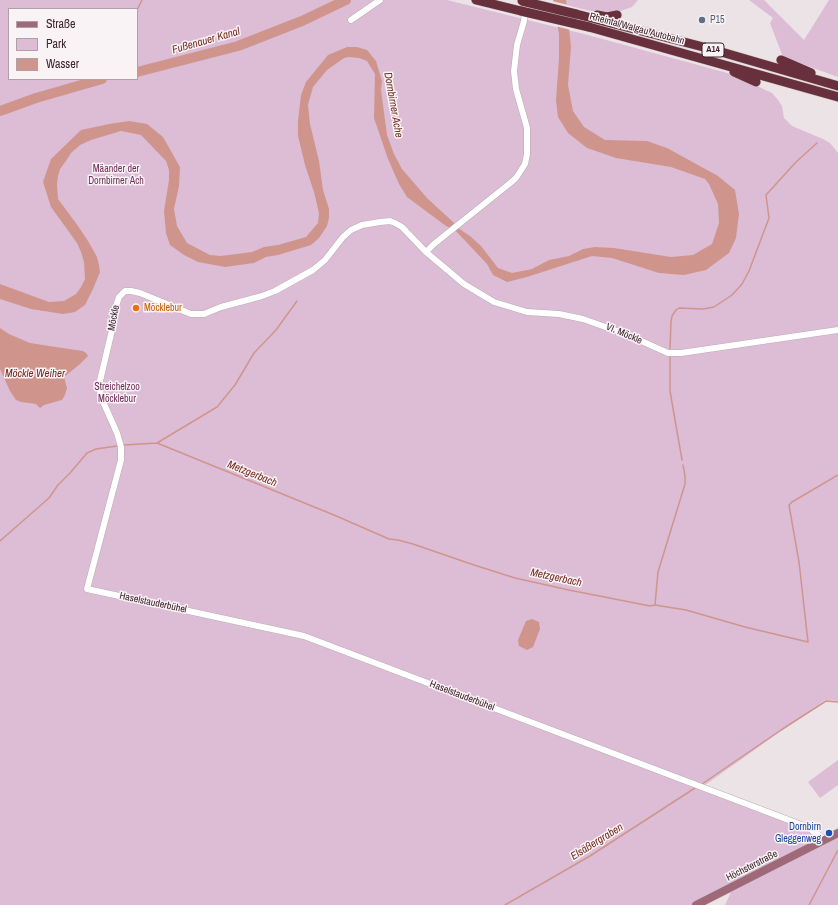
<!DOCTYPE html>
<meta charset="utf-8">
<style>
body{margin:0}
#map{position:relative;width:838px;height:905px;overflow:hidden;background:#ece3e7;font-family:"Archivo Narrow",sans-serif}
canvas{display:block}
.legend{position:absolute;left:8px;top:8px;width:130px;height:72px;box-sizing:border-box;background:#f9f3f6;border:1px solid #aea0a5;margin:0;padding:5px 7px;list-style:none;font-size:12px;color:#3d232b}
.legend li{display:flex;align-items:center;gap:8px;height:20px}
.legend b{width:20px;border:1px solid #aea0a5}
</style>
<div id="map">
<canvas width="838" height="905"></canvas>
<ul class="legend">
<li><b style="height:5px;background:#a06979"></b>Straße</li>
<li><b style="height:11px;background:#dcbdd5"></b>Park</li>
<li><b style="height:11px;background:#cf958d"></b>Wasser</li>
</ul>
</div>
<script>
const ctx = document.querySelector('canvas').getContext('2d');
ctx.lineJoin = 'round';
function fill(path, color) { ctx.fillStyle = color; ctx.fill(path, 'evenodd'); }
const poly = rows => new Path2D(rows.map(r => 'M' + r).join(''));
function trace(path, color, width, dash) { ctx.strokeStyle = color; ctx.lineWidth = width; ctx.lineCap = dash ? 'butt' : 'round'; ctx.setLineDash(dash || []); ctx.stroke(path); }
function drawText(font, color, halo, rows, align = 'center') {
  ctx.font = font + ' "Archivo Narrow",sans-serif'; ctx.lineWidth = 3; ctx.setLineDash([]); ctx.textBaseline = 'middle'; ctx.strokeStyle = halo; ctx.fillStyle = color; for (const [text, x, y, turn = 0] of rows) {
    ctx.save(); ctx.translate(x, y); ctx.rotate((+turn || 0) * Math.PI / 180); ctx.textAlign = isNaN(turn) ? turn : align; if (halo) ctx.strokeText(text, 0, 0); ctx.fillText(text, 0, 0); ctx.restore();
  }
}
fill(poly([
 [0,0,447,0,588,35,731,74,772,93,778,100,782,106,784,118,792,126,823,139,830,143,838,153,838,701,825,700,705,785,806,829,820,840,691,905,0,905],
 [9,9,137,9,137,79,9,79],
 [566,0,638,0,632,7,615,13,603,14,566,5],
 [749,0,764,0,804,40,829,0,838,0,838,77,783,57,770,23,773,18],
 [838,760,838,785,820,798,808,782],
 [838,837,838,905,725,905,731,892]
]), '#dcbdd5');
fill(poly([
 [553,0,566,0,571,47,568,85,573,111,584,127,605,140,647,141,667,148,718,176,735,190,739,214,736,238,729,253,706,270,684,275,659,273,612,258,592,256,527,277,507,282,493,275,487,264,455,230,446,226,407,197,399,184,388,159,374,118,375,74,367,61,359,58,348,57,344,58,327,70,313,87,308,105,310,124,319,161,323,190,329,209,329,218,327,226,319,238,311,245,278,255,266,257,254,263,225,267,198,262,184,255,170,245,166,233,164,211,169,180,169,170,166,161,141,135,121,131,91,140,80,145,71,153,66,161,60,169,58,176,57,184,58,199,78,226,88,241,97,257,99,265,100,272,93,289,85,305,75,312,63,314,31,309,0,299,0,284,49,302,64,301,76,294,81,287,85,279,84,262,81,252,77,243,51,207,43,182,51,159,81,130,109,124,129,121,147,124,163,137,180,167,179,186,174,209,177,226,187,243,210,255,221,256,252,252,264,247,278,245,306,237,318,223,319,213,314,192,305,165,298,136,298,121,301,95,306,82,328,55,347,47,357,47,367,50,376,61,382,81,381,90,387,135,394,154,402,169,427,198,453,222,458,228,470,236,481,246,498,268,512,273,532,269,549,260,569,256,583,249,595,247,614,248,671,257,693,255,712,244,719,223,718,204,709,184,705,179,671,167,616,158,587,148,568,133,558,117,556,100,559,58,559,34],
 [0,328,9,334,30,343,69,349,83,351,86,353,88,356,80,364,64,377,67,388,65,395,62,400,44,405,40,408,36,404,21,402,16,400,10,391,0,369],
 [532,619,539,622,540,629,533,647,527,650,519,646,518,640,526,621]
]), '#cf958d');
fill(poly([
 [552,1,568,5,571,30,555,26]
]), '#ece3e7');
trace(poly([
 [137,10,142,0],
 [97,80,98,79],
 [670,349,671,321,672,316,676,310,679,308,703,309,714,307,732,295,742,284,749,271,769,218,766,195,796,162,817,143],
 [670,357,670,391,682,460],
 [157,443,217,407,235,385,254,353,276,330,297,301],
 [124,445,157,443,334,515,389,539,398,540,413,544,474,565,515,578,569,590,650,606,655,605,686,610,745,627,808,642,799,562,789,505,792,502,838,475],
 [0,541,49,498,58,485,70,473,87,453,96,449,117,446],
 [655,605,658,572,685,484,685,476,683,465],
 [702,784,781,730,826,701,838,702],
 [505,905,590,856,695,788],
 [809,905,838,850]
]), '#cf958d', 1.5);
trace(poly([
 [137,72,238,46,302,21,346,0],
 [0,111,36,98,102,79]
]), '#cf958d', 10);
const minor = poly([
 [351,20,380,0],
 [426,252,434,244,509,184,516,178,525,164,527,154,527,128,516,89,514,71,517,45,524,21,526,0],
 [825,840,809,828,786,819,304,636,87,589,121,460,121,447,117,433,101,397,99,385,112,330,115,309,119,297,125,291,131,291,140,293,191,314,204,314,221,307,262,296,275,291,313,270,325,260,343,237,351,230,362,225,380,222,390,221,395,223,402,227,426,252,464,284,494,302,527,312,559,314,583,319,628,335,668,353,681,353,838,330]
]);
const major = poly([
 [696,905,838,833]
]);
const highway = poly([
 [476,0,521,11],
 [576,14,711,49,838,86],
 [597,15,607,17,617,15],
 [589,27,838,97],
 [781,60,811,73],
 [734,72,756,82]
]);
trace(minor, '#bbadb2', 7);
trace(major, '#c9c1c4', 9);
trace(highway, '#c9c1c4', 10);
trace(minor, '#fff', 6);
trace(major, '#a06979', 8);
trace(highway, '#68303d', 9);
const highwayBridge = poly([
 [522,1,576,14],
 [521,11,589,27]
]);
trace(highwayBridge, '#c9c1c4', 10, []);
trace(highwayBridge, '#68303d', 9);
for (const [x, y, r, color] of [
 [702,20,4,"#5c6f8a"],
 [136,308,4,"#e8710a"],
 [829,833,4,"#1a4fb4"]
]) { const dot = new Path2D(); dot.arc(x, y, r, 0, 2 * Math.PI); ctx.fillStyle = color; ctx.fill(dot); trace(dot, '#f9f3f6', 1.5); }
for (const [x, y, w] of [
 [713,50,22]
]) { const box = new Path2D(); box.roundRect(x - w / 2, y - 7, w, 14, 3); ctx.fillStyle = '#f9f3f6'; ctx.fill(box); trace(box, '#3d232b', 1); }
drawText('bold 9px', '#3d232b', null, [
 ["A14",713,50]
]);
drawText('10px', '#4e5e75', '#f9f3f6', [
 ["P15",710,20]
], 'left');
drawText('10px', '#3d232b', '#f9f3f6', [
 ["Rheintal/Walgau Autobahn",637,29,15],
 ["Möckle",114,318,-79],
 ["VI. Möckle",624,334,23],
 ["Haselstauderbühel",153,603,12],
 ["Haselstauderbühel",462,696,21],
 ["Höchsterstraße",752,866,-27]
]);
drawText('10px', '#722f5a', '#f9f3f6', [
 ["Mäander der",116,169],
 ["Dornbirner Ach",116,181],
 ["Streichelzoo",117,387],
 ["Möcklebur",117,399]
]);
drawText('10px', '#c56008', '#f9f3f6', [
 ["Möcklebur",144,308]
], 'left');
drawText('10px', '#164399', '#f9f3f6', [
 ["Dornbirn",821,827],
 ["Gleggenweg",821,839]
], 'right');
drawText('italic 11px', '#772c1f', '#f9f3f6', [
 ["Fußenauer Kanal",206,41,-16],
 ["Dornbirner Ache",393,105,80],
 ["Möckle Weiher",35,374],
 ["Metzgerbach",252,474,22],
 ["Metzgerbach",556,578,12],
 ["Elsäßergraben",597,842,-32]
]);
</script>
